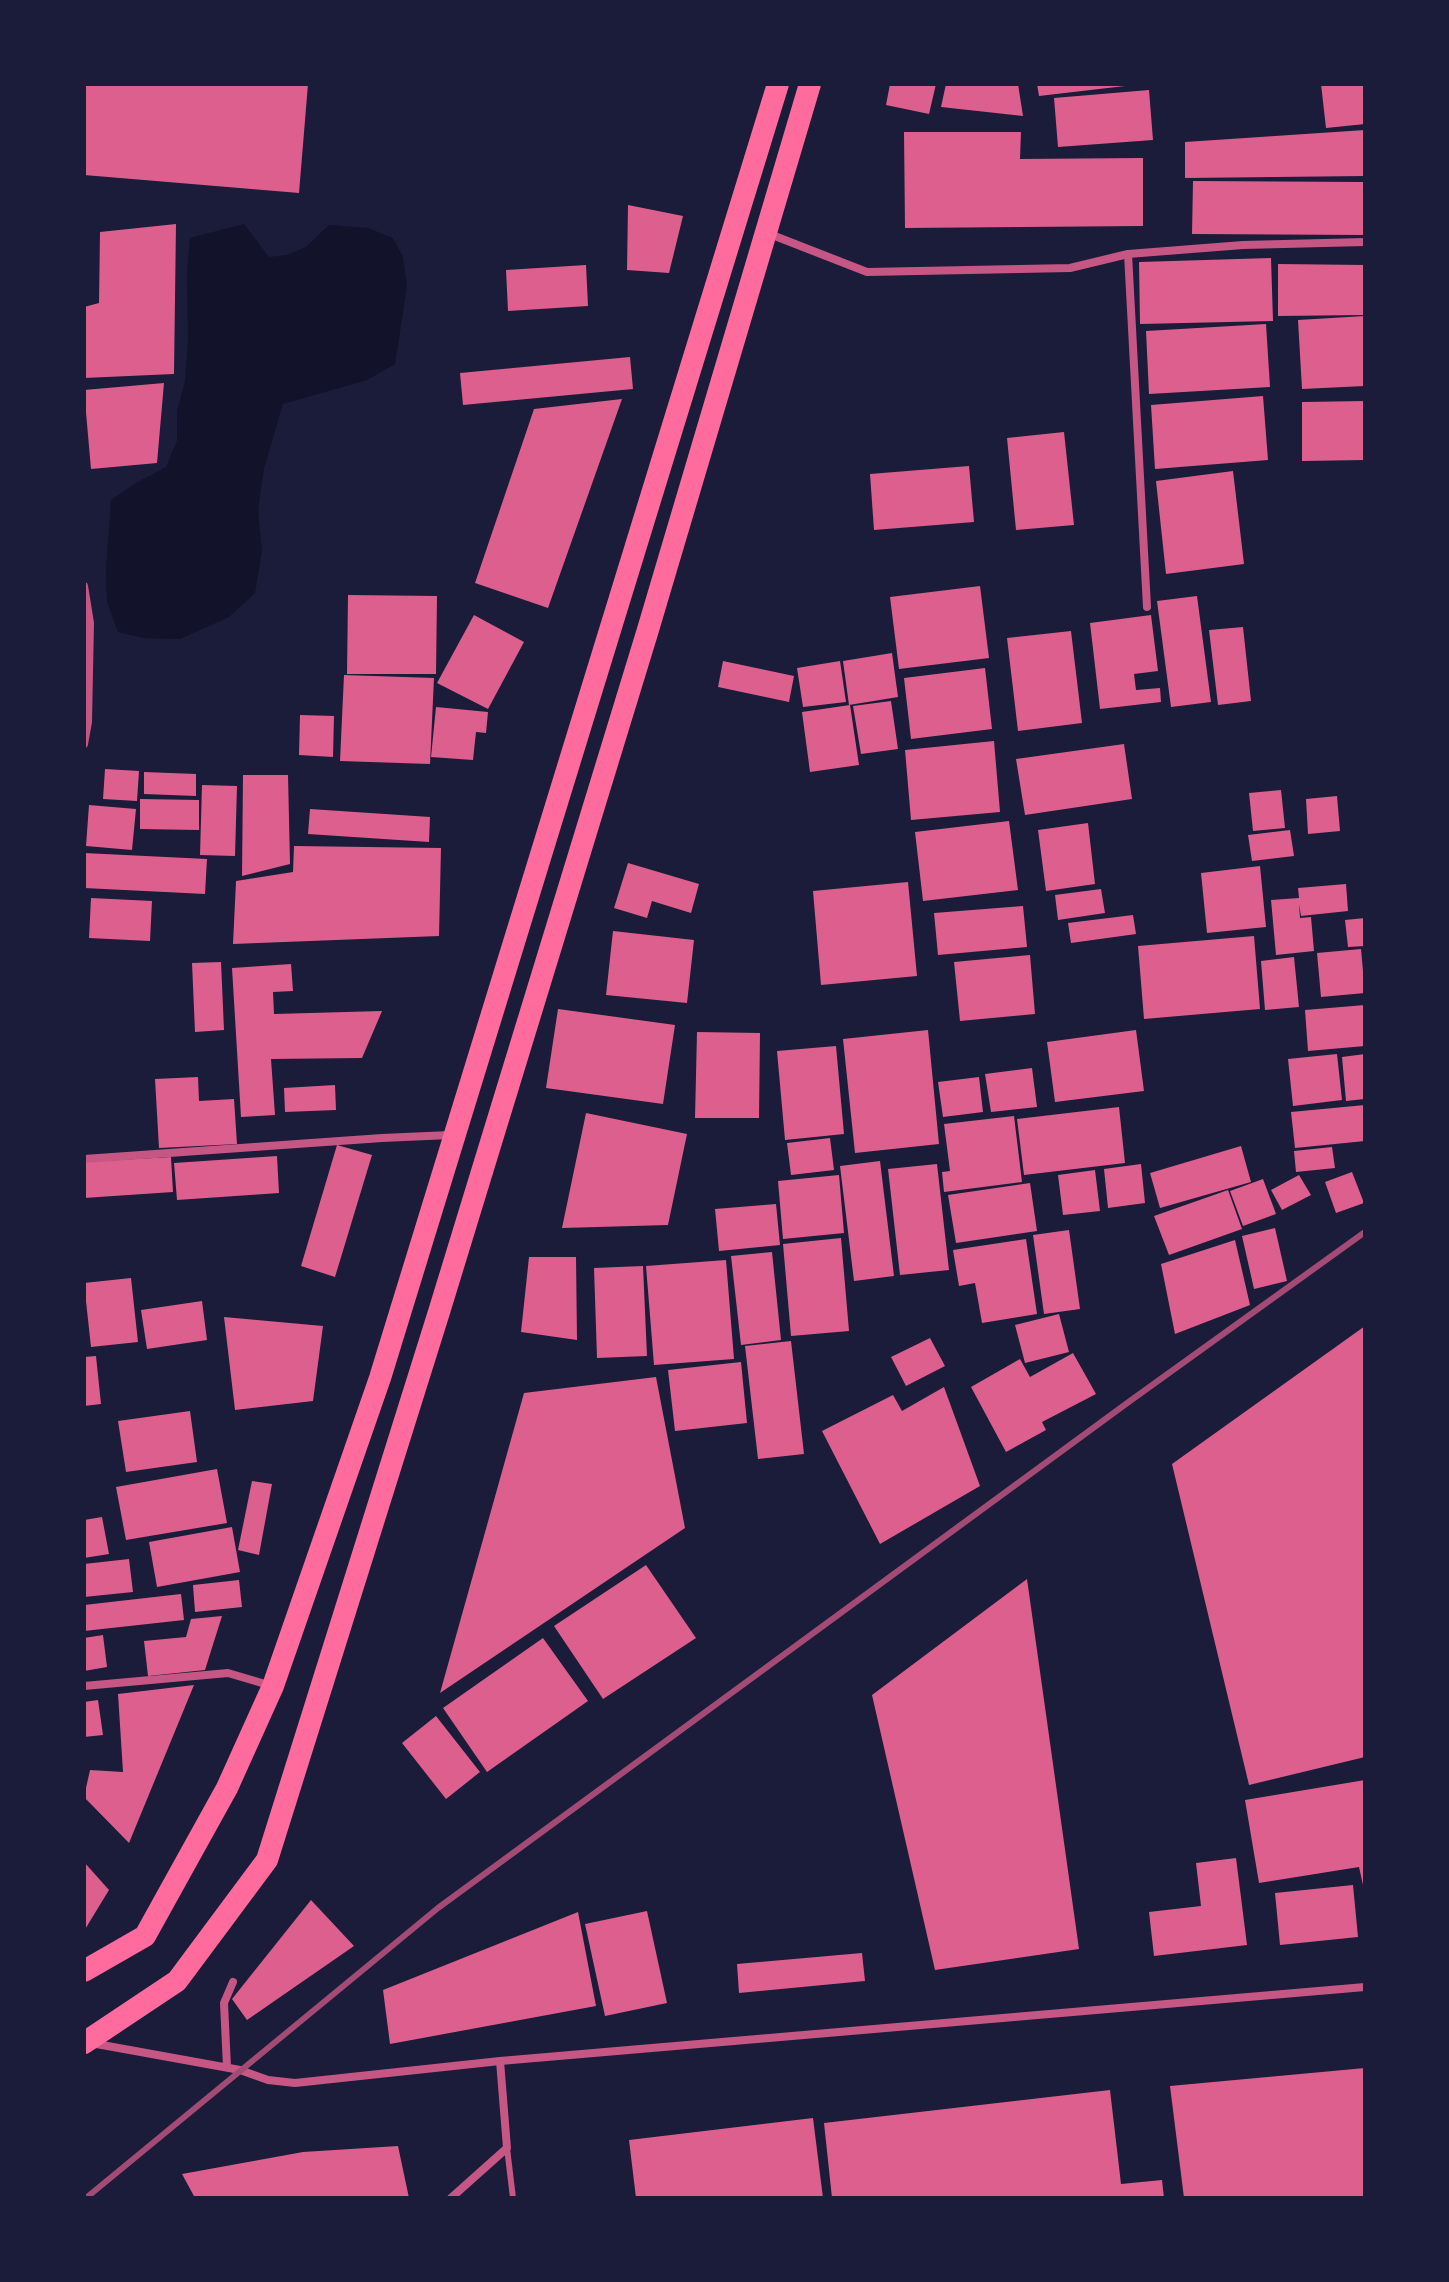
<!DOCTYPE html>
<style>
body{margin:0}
#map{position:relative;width:1449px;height:2282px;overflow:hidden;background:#1b1b3a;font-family:"Sofia Sans Condensed",sans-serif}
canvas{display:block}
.frame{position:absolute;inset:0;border:86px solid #1b1b3a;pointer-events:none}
</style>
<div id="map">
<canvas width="1449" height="2282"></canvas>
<div class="frame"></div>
</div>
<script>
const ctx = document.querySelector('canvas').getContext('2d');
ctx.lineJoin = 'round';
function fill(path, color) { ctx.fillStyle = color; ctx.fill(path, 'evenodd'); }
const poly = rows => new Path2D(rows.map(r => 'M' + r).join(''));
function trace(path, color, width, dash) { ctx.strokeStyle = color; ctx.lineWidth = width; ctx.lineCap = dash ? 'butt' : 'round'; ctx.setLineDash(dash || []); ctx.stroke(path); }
fill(poly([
 [244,224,269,257,287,255,306,247,329,225,368,228,393,238,403,257,407,286,395,364,367,380,283,404,264,468,258,510,262,551,255,593,229,617,180,639,143,638,118,632,107,602,106,570,111,500,136,483,166,467,177,441,177,411,185,381,188,341,187,275,190,238]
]), '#12122b');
fill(poly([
 [84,84,308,84,299,193,84,175],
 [890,84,936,84,929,114,886,105],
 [946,84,1018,84,1023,116,941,107],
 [1037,84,1125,84,1125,86,1039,96],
 [1321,84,1365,84,1365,124,1326,128],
 [1149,90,1153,140,1058,147,1054,98],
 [1365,130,1365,176,1185,178,1185,142],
 [904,132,1021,132,1020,159,1143,158,1143,226,905,228],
 [1193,181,1365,182,1365,235,1192,234],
 [628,205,683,216,669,273,627,270],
 [176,224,174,374,84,378,84,307,99,303,100,232],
 [1271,258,1273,321,1140,324,1139,262],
 [1278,264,1365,265,1365,315,1278,316],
 [586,265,588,306,508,311,506,270],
 [1365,316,1365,386,1302,389,1298,320],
 [1266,324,1270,387,1149,394,1146,331],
 [630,357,633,389,463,405,460,373],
 [164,383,157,463,91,469,84,390],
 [1263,396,1268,460,1155,469,1151,405],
 [622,399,548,608,475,583,534,409],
 [1365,401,1365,460,1302,461,1302,402],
 [1064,432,1074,525,1016,530,1007,438],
 [969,466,974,522,874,530,870,474],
 [1233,471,1244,564,1166,574,1156,481],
 [980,586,989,658,899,669,890,597],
 [348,595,437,596,436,674,347,674],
 [1197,596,1211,702,1171,707,1157,601],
 [474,615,524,642,488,709,437,683],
 [1151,615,1158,671,1134,674,1136,690,1160,688,1161,702,1100,709,1090,623],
 [1243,627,1251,701,1218,705,1209,630],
 [1071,631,1082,723,1018,731,1007,638],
 [892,653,898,697,849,705,843,661],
 [723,661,794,676,789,702,718,687],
 [840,661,846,702,803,707,797,668],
 [985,668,992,729,911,739,904,678],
 [344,675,434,678,430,764,340,761],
 [891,701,898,749,861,754,853,706],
 [850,705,859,765,810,772,802,712],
 [436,707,488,712,486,733,476,732,473,760,431,757],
 [300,715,334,716,333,757,299,755],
 [994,741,1000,812,911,820,905,750],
 [1124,744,1132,799,1025,815,1016,759],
 [105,769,139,771,137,801,103,799],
 [144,772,196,774,196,796,144,794],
 [243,775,288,775,290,864,242,876],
 [202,785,237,786,235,856,200,855],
 [1281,790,1285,828,1253,831,1249,793],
 [1337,796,1340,831,1308,834,1306,799],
 [140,799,199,800,199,830,140,829],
 [89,805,136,809,132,850,86,846],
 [310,809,430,817,429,842,308,834],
 [1009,821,1018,890,923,901,915,832],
 [1088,823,1095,884,1046,891,1038,830],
 [1290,830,1294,856,1252,861,1248,835],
 [294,846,441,848,439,936,233,944,236,881,293,872],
 [84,853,207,859,205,894,84,888],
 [628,863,699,884,691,913,652,901,647,918,614,908],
 [1260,866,1266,927,1207,933,1201,873],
 [908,882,917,976,821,985,813,891],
 [1346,884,1348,911,1301,916,1299,904,1300,918,1311,917,1314,951,1276,955,1271,900,1299,898,1298,888],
 [1101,889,1105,913,1058,920,1055,895],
 [91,898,152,901,150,941,89,938],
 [1023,906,1027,947,938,955,934,913],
 [1133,915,1136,934,1071,943,1068,923],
 [1365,918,1365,946,1348,947,1345,920],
 [613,931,694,940,687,1003,606,995],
 [1254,936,1260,1009,1144,1019,1138,946],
 [1361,949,1365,993,1321,997,1317,953],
 [1030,955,1035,1014,960,1021,954,962],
 [1294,957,1299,1007,1265,1010,1261,961],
 [221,962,224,1030,195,1032,192,963],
 [291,964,293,991,273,992,274,1014,382,1011,362,1058,271,1059,275,1115,241,1117,232,968],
 [1365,1005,1365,1046,1308,1051,1305,1010],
 [558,1009,675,1025,663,1104,546,1088],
 [928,1030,939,1144,855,1153,843,1039],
 [1136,1030,1144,1091,1055,1102,1047,1042],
 [697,1032,760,1033,759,1118,695,1118],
 [836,1046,844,1134,785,1140,777,1051],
 [1337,1054,1342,1100,1293,1106,1288,1059],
 [1365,1054,1365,1099,1346,1101,1342,1057],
 [1032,1068,1037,1107,991,1112,985,1074],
 [198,1077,199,1101,234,1099,237,1144,159,1148,155,1079],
 [979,1077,983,1112,943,1117,938,1082],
 [335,1085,336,1110,285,1112,284,1088],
 [1365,1105,1365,1141,1295,1148,1291,1112],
 [1119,1107,1125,1163,1024,1175,1017,1119],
 [586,1113,687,1134,668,1225,562,1228],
 [1014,1116,1022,1182,944,1192,942,1172,950,1171,944,1124],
 [830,1138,834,1170,791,1175,787,1143],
 [337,1145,372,1155,335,1277,301,1266],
 [1241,1146,1251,1182,1160,1208,1150,1173],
 [1332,1147,1335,1168,1296,1172,1294,1151],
 [277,1156,279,1193,177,1200,174,1163],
 [171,1157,173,1192,84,1198,84,1162],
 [880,1161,894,1276,854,1281,840,1166],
 [937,1164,949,1270,900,1275,888,1169],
 [1141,1164,1145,1203,1108,1208,1104,1169],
 [1095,1170,1100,1211,1063,1215,1058,1175],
 [1352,1172,1364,1203,1336,1213,1325,1182],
 [839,1175,844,1233,783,1239,778,1181],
 [1299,1175,1311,1195,1282,1210,1271,1190],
 [1263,1179,1276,1214,1243,1226,1230,1191],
 [1030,1183,1037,1231,956,1243,948,1195],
 [1228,1190,1242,1229,1169,1255,1154,1216],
 [776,1204,780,1245,719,1251,715,1209],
 [1275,1228,1287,1281,1254,1289,1242,1236],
 [1069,1230,1080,1309,1044,1314,1033,1235],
 [841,1238,849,1331,791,1336,783,1244],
 [1026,1239,1037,1314,982,1323,975,1283,959,1286,953,1250],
 [1235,1240,1250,1305,1175,1334,1161,1264],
 [772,1252,781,1340,741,1345,731,1256],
 [529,1257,576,1257,577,1340,521,1332],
 [726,1260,734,1359,654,1365,646,1266],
 [643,1266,647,1356,597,1358,594,1268],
 [131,1278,138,1342,91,1347,84,1283],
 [202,1301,207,1340,147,1349,141,1310],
 [1059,1314,1069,1352,1025,1363,1015,1325],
 [224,1317,323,1326,313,1401,235,1410],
 [1365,1326,1365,1757,1249,1785,1172,1464],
 [930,1338,945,1366,906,1386,891,1357],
 [791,1341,804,1454,758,1459,745,1346],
 [1073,1353,1096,1394,1042,1422,1046,1430,1006,1452,971,1387,1020,1359,1030,1377],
 [96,1356,101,1404,84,1406,84,1357],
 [741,1362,747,1423,675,1431,668,1370],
 [656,1377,685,1528,440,1693,524,1393],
 [944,1387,980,1486,880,1544,822,1431,893,1395,902,1411],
 [190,1411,197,1462,126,1472,118,1421],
 [217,1469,227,1523,126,1540,116,1487],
 [252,1481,272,1484,259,1555,238,1550],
 [102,1517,109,1554,84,1558,84,1520],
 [232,1527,240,1572,157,1587,149,1542],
 [129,1559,133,1592,84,1597,84,1564],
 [646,1565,696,1638,603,1699,554,1626],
 [1027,1579,1079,1949,935,1970,872,1695],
 [239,1580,242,1607,195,1612,193,1585],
 [181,1594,184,1620,84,1631,84,1605],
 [222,1616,205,1670,148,1676,144,1641,186,1637,191,1619],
 [103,1635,107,1667,84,1671,84,1638],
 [543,1638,588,1701,487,1772,443,1708],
 [194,1685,129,1843,84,1797,90,1770,123,1772,118,1694],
 [98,1700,103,1735,84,1737,84,1702],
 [436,1716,480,1772,446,1799,402,1743],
 [1365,1780,1365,1894,1359,1867,1259,1883,1245,1800],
 [1236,1858,1247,1945,1154,1956,1149,1912,1201,1906,1196,1863],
 [84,1862,109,1890,84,1931],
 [1353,1885,1358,1937,1280,1945,1275,1893],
 [311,1900,354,1946,247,2020,232,1999],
 [647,1911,667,2003,605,2016,585,1924],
 [578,1912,596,2006,390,2044,383,1990],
 [862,1953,865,1981,739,1993,737,1964],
 [1365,2068,1365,2198,1184,2198,1170,2086],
 [1110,2090,1121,2184,1162,2180,1164,2198,832,2198,824,2123],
 [813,2118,823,2198,636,2198,629,2140],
 [398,2146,409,2198,195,2198,182,2174,303,2152]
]), '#dd5f8e');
trace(poly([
 [507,2148,513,2198]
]), '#c65784', 6);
trace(poly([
 [767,233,867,272,1070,268,1128,254,1243,245,1365,242],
 [1128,254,1147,607],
 [84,586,90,623,88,722,84,744],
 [84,1159,382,1138,450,1135],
 [84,1686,228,1673,272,1686],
 [91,2043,240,2070,268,2080,295,2083,500,2061,1365,1987],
 [227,2067,224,2003,233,1982],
 [451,2198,507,2148,500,2061]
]), '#c65784', 8);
trace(poly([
 [84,1971,145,1936,227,1788,273,1686,380,1378,778,84],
 [84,2043,177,1981,267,1860,439,1312,647,633,810,84]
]), '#ff6b9d', 22);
trace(poly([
 [86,2198,438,1908,1130,1401,1365,1232]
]), '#a44b75', 6);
</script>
